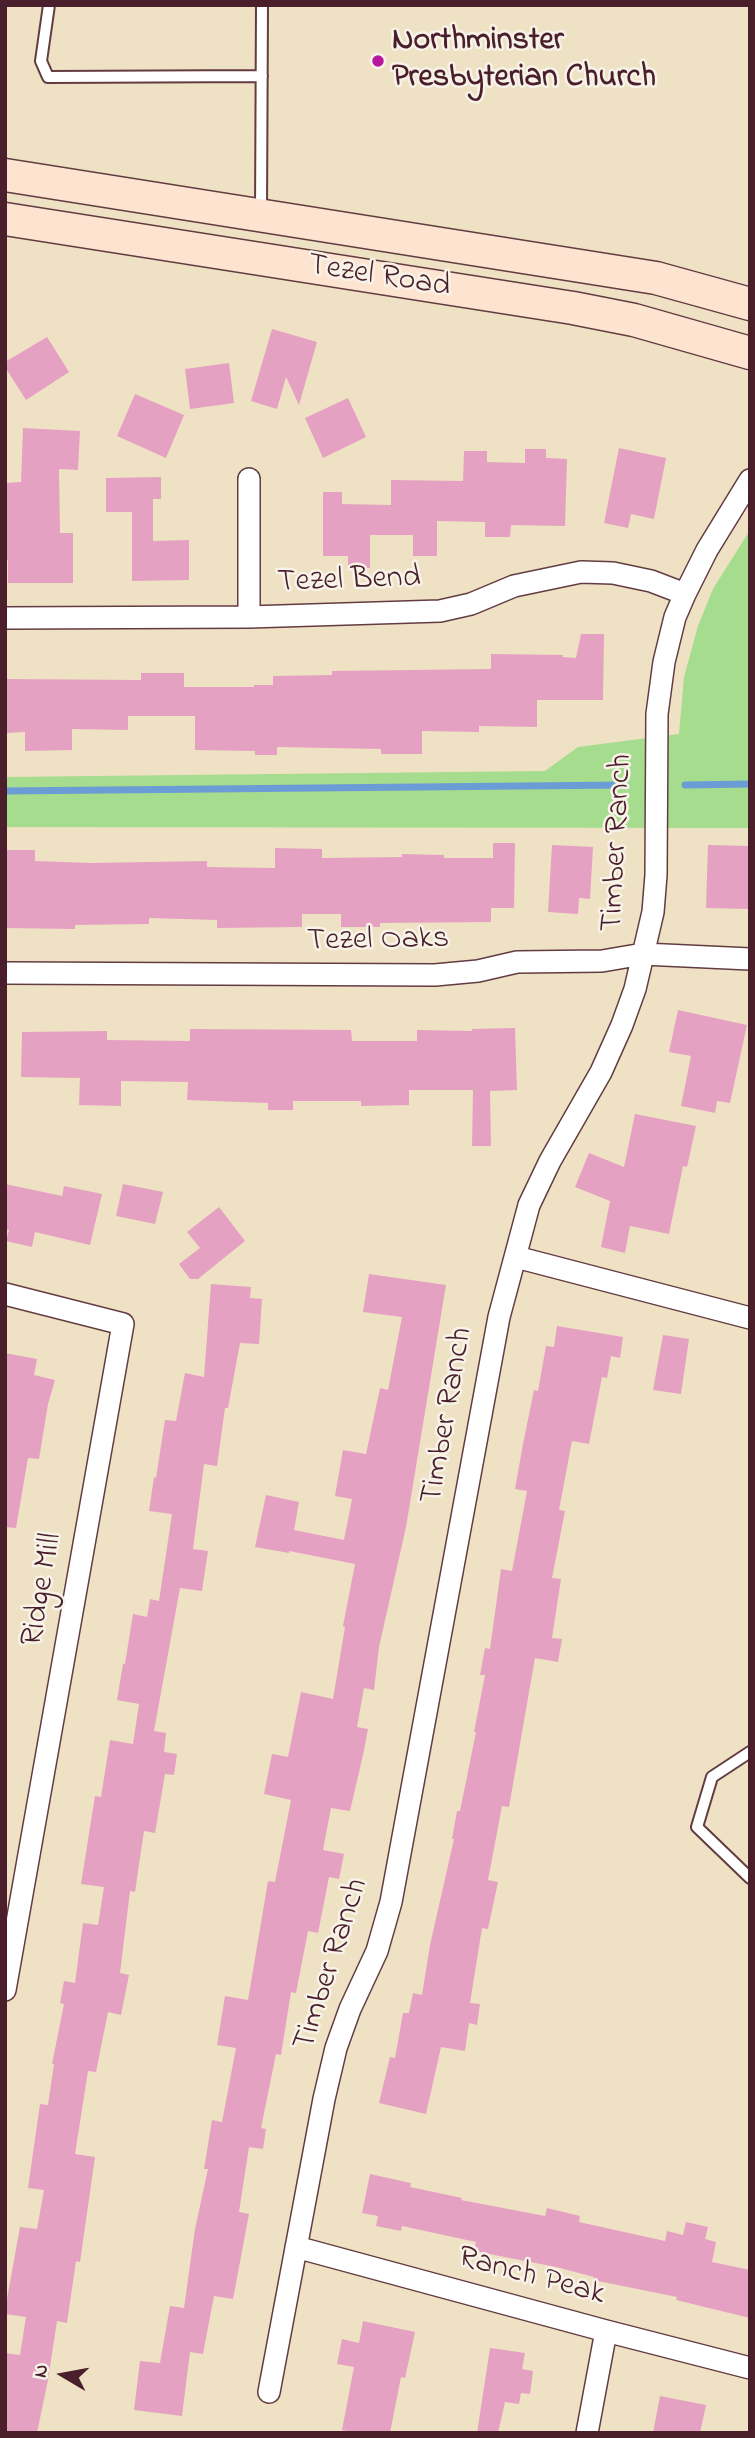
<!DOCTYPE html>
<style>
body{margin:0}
#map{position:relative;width:755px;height:2438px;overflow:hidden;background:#efe1c3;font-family:"Indie Flower",sans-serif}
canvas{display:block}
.frame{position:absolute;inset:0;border:7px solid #4a1f2b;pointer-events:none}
.north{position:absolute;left:28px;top:2340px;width:70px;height:70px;-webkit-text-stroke:5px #f7f3e8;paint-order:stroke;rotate:280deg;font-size:19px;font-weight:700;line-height:28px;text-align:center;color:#4a1f2b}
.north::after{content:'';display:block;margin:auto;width:24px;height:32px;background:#4a1f2b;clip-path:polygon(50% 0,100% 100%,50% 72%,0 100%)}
</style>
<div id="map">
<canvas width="755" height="2438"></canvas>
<div class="frame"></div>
<div class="north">N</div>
</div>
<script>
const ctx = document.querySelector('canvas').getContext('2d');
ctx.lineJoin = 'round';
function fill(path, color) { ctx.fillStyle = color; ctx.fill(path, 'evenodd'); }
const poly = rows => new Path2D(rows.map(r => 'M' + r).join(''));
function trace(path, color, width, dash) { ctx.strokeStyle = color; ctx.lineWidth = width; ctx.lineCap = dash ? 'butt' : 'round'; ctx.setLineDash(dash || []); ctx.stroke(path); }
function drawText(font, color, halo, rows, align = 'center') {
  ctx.font = font + ' "Indie Flower",sans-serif'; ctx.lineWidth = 5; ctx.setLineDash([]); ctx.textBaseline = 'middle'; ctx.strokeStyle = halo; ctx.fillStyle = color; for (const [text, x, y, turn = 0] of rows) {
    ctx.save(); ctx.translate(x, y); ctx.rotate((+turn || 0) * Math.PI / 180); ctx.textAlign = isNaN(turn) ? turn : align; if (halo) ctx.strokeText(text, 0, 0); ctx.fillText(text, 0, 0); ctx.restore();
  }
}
fill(poly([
 [750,530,750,828,5,827,5,777,545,771,578,747,679,734,684,677,698,626,713,589]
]), '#a6dc8d');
trace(poly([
 [685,785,750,784],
 [5,791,625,785]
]), '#6b9cd5', 7);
fill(poly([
 [272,329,317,342,299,405,286,377,277,409,251,401],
 [47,337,69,372,26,400,5,367,5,362],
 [229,363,234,403,190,409,185,369],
 [135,394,184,415,166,458,117,436],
 [348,398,366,437,323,458,305,418],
 [23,428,80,431,78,470,59,469,60,533,73,533,73,583,8,583,8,560,5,560,5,483,21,482],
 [619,448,666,458,654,519,631,514,628,528,604,523],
 [525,449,546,449,546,458,567,459,565,526,511,525,510,537,485,537,485,522,437,521,437,556,413,556,413,535,370,535,370,568,348,568,348,556,323,556,323,492,342,492,342,504,391,505,391,480,463,481,464,451,487,451,487,462,525,463],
 [161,477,161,499,153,499,153,541,189,540,189,580,132,581,132,512,106,512,106,478],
 [581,634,604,634,603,700,537,700,537,727,479,726,479,732,422,731,422,754,381,754,381,749,277,747,277,755,255,755,255,751,195,750,195,716,128,716,128,730,72,729,72,750,25,751,25,732,5,733,5,679,141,680,141,673,184,673,184,687,254,687,254,685,273,685,273,676,332,675,332,671,491,669,491,654,563,655,563,657,576,658],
 [493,843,515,843,514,908,491,908,491,922,380,923,380,927,341,927,341,914,302,914,302,927,217,928,217,920,149,918,149,924,75,925,75,929,5,928,5,850,35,850,35,861,90,863,207,861,207,867,275,868,275,848,322,849,322,858,402,857,402,854,444,855,444,858,493,858],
 [552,845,593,847,590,899,579,898,578,914,548,912],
 [708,845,750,846,748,909,706,908],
 [678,1010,747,1025,730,1103,717,1101,715,1113,681,1106,691,1056,669,1052],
 [515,1028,517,1090,490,1091,491,1146,472,1146,473,1090,409,1090,409,1105,361,1106,361,1101,293,1101,293,1110,268,1110,268,1103,187,1100,188,1082,121,1081,121,1106,79,1105,80,1078,21,1077,22,1032,107,1031,107,1040,190,1041,190,1029,351,1030,352,1041,417,1041,417,1030,472,1031,472,1029],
 [635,1114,696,1126,687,1167,683,1166,669,1234,630,1226,625,1253,601,1247,610,1201,575,1187,589,1153,624,1167],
 [5,1184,62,1196,64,1186,102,1194,90,1245,35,1232,32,1247,6,1241,9,1230,5,1229],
 [123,1184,163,1192,155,1224,116,1216],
 [219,1207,245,1241,198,1279,190,1279,179,1264,200,1248,187,1232],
 [369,1274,446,1285,406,1527,379,1647,374,1690,364,1688,357,1727,368,1729,363,1755,350,1811,331,1808,323,1850,344,1854,339,1879,329,1877,318,1933,308,1931,296,1993,291,1992,281,2055,276,2054,261,2128,266,2129,263,2149,249,2147,239,2212,249,2214,233,2299,214,2296,203,2354,190,2352,182,2416,134,2410,140,2361,160,2363,170,2306,184,2308,195,2229,208,2169,204,2169,212,2120,222,2122,236,2048,217,2045,225,1996,248,2000,268,1881,275,1882,291,1800,264,1794,272,1754,288,1757,301,1692,333,1699,345,1627,343,1626,355,1564,289,1551,289,1553,255,1547,266,1495,299,1502,294,1530,344,1540,352,1499,335,1496,343,1450,366,1454,380,1388,388,1390,402,1317,363,1312],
 [211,1284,251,1287,250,1298,262,1299,259,1344,240,1343,228,1408,225,1408,217,1466,204,1464,193,1549,208,1551,202,1591,180,1588,154,1731,166,1733,164,1752,177,1754,174,1775,165,1774,155,1833,144,1831,135,1892,130,1891,120,1973,129,1975,121,2015,108,2012,96,2072,88,2071,75,2154,95,2157,80,2262,76,2261,67,2323,57,2321,48,2380,37,2433,5,2433,5,2353,20,2355,26,2317,5,2314,5,2310,20,2227,37,2229,44,2190,28,2188,40,2104,48,2105,54,2064,52,2064,64,2004,60,2003,64,1981,75,1983,83,1923,98,1925,104,1887,81,1884,95,1796,101,1797,110,1740,133,1744,139,1704,117,1700,123,1664,125,1664,133,1614,147,1617,150,1599,159,1601,172,1514,149,1511,154,1477,156,1478,165,1420,176,1421,185,1373,204,1377],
 [557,1326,623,1337,620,1358,611,1356,607,1378,602,1377,589,1444,572,1441,559,1510,565,1511,552,1578,561,1579,552,1638,562,1639,558,1662,535,1658,509,1807,502,1806,488,1880,498,1882,488,1929,482,1928,470,2003,480,2004,477,2025,469,2023,465,2051,441,2047,426,2114,379,2103,390,2057,395,2058,403,2013,409,2013,413,1993,422,1995,430,1945,454,1839,452,1839,457,1811,460,1811,476,1732,474,1732,485,1675,480,1675,485,1648,490,1649,501,1569,512,1571,527,1491,515,1489,523,1444,534,1390,538,1391,546,1346,554,1347],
 [663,1335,689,1339,681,1394,653,1390],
 [5,1353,37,1359,34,1375,55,1380,48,1404,39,1459,28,1458,16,1528,5,1527],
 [370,2174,411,2183,410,2187,462,2198,461,2200,545,2216,547,2208,580,2216,579,2222,665,2241,667,2231,683,2235,686,2222,708,2227,705,2239,716,2242,712,2262,750,2270,750,2318,676,2300,677,2297,593,2280,594,2277,556,2267,474,2251,476,2242,402,2226,401,2231,376,2226,378,2216,362,2213],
 [363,2321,415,2332,405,2378,401,2377,390,2433,357,2433,342,2430,354,2367,337,2364,342,2339,359,2343],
 [490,2348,525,2353,522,2369,533,2371,530,2394,521,2393,519,2404,505,2402,498,2433,477,2433],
 [660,2396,706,2405,700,2433,653,2433]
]), '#e5a1c2');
const service = poly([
 [49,5,41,61,48,77,262,76],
 [261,212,262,5],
 [750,1752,712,1777,697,1827,750,1878]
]);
const minor = poly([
 [249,479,249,617],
 [5,618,249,617,440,611,471,604,514,586,581,572,613,573,651,581,685,594],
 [5,973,435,975,478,971,517,962,602,961,643,954,750,959],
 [516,1257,750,1318],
 [5,1294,123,1324,5,1990],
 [296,2247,606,2331,750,2368],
 [269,2392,324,2099,336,2048,350,2009,377,1951,391,1902,499,1317,529,1205,550,1161,601,1072,622,1025,635,989,653,912,656,875,657,714,664,662,675,617,685,594,707,550,750,480],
 [587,2433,606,2331]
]);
const secondary = poly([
 [5,175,656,278,750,304],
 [5,219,573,308,634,320,750,353]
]);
trace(service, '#633c42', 14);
trace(minor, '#633c42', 24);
trace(secondary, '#633c42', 35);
trace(service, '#fff', 10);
trace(minor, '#fff', 21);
trace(secondary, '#fde4d0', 32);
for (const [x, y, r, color] of [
 [378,61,7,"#b5179e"]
]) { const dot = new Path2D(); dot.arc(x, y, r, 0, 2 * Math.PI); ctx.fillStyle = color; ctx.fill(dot); trace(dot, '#f7f3e8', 2.5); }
drawText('bold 32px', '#4a1f2b', '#f7f3e8', [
 ["Northminster",392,43],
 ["Presbyterian Church",392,80]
], 'left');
drawText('32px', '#4a1f2b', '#f7f3e8', [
 ["Tezel Road",379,278,9],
 ["Tezel Bend",349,582,-2],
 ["Timber Ranch",619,843,-87],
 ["Tezel Oaks",378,942,-1],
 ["Timber Ranch",449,1416,-80],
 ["Ridge Mill",44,1590,-80],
 ["Timber Ranch",333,1965,-72],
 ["Ranch Peak",531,2278,15]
]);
</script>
